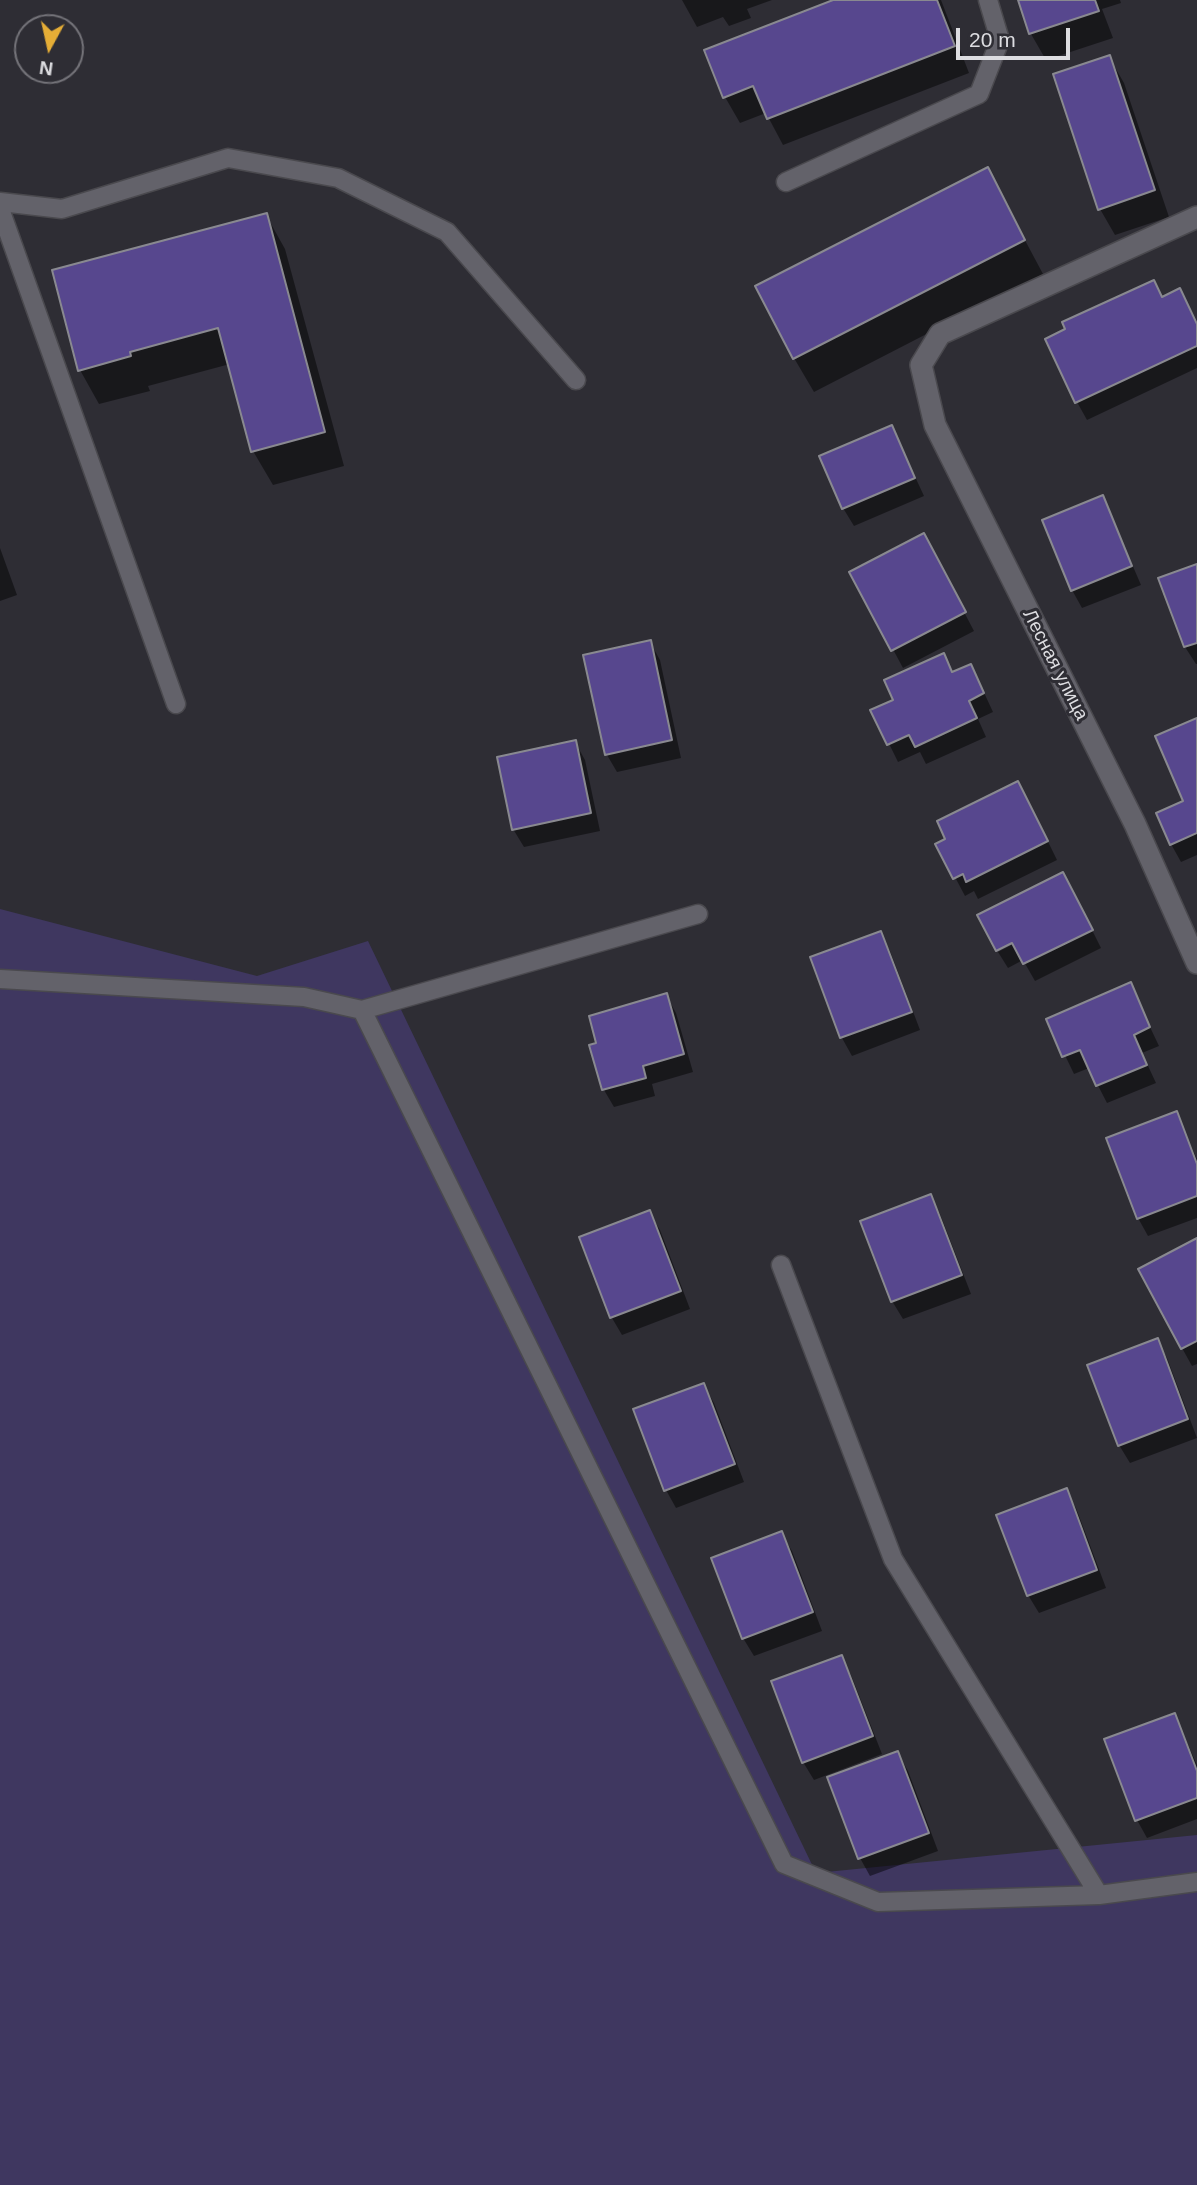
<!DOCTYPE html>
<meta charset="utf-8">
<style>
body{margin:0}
#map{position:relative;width:1197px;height:2185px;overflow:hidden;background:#2e2d34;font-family:Arial,sans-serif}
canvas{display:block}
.north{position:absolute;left:14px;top:14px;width:70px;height:70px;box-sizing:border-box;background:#2e2d34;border:2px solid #747379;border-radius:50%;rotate:188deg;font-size:19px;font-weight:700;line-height:28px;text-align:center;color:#dddde1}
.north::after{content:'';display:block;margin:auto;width:24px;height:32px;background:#e5ad36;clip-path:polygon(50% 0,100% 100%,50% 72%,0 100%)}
.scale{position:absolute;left:956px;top:28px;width:114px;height:32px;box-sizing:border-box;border:4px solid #dddde1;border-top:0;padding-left:9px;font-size:21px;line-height:24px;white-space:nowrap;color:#dddde1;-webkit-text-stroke:5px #2e2d34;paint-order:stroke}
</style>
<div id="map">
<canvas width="1197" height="2185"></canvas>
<div class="north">N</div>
<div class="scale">20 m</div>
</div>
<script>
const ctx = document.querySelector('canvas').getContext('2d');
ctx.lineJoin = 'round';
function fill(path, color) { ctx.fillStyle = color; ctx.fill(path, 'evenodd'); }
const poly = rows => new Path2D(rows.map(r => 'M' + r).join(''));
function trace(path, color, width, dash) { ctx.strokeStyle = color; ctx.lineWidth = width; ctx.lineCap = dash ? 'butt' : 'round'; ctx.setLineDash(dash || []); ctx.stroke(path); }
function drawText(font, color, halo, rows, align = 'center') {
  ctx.font = font + ' Arial,sans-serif'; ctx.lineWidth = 6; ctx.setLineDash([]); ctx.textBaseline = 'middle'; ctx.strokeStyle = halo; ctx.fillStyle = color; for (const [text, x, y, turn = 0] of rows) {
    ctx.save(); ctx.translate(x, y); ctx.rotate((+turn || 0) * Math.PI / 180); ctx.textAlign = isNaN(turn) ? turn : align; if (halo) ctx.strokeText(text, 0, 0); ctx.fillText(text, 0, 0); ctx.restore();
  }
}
fill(poly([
 [0,909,257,976,368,941,816,1873,1197,1835,1197,2185,0,2185]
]), '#3f3760');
fill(poly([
 [682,0,772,0,747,9,751,18,729,26,723,17,697,27],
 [838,0,941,0,969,73,783,145,766,113,740,123,725,97],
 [1019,0,1120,0,1121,3,1102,9,1113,38,1046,60,1031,34],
 [1109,57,1124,83,1169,217,1115,235,1100,209],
 [987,169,1043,274,814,392,794,358],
 [266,215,285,249,344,466,273,485,253,451,230,364,148,386,150,391,99,404,80,370],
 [1179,291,1197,324,1197,368,1087,420,1077,402,1163,298],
 [892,427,924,496,854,526,843,508],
 [1103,497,1141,585,1082,608,1072,590],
 [0,548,17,595,0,601],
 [933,553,974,631,903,668,852,573],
 [1197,566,1197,664,1196,664,1185,647,1160,579],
 [650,642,660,660,681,758,617,772,607,755],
 [943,655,953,673,970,666,980,684,993,712,978,719,986,737,926,764,920,752,898,762,873,711,895,701],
 [1197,720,1197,855,1181,862,1171,844,1185,802],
 [575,742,585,760,600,831,524,847,513,829],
 [1028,801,1057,860,978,899,974,891,965,896,938,845],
 [1073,892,1101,948,1035,981,1023,960,1008,968,998,952,1021,940],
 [880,933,890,951,920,1030,852,1056,842,1038,812,958],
 [1130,985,1159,1046,1142,1053,1156,1083,1107,1103,1089,1068,1074,1074,1048,1020],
 [666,995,676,1013,693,1072,652,1084,655,1096,614,1107,604,1090],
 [1176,1113,1197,1159,1197,1218,1148,1236,1138,1218],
 [930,1196,940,1214,971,1294,903,1319,892,1301],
 [649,1212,660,1230,690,1309,622,1335,612,1318,581,1238],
 [1197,1240,1197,1364,1192,1366,1182,1348],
 [1157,1340,1167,1358,1197,1438,1130,1463,1119,1445],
 [704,1385,714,1403,744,1482,676,1508,666,1490],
 [1066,1490,1076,1508,1106,1588,1039,1613,1028,1595],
 [781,1533,792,1551,822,1631,754,1656,743,1638],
 [841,1657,851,1675,882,1754,814,1780,803,1762],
 [1175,1715,1197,1765,1197,1819,1147,1838,1137,1820],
 [898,1753,908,1771,938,1851,870,1876,860,1858,830,1778]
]), '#0007');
const building = poly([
 [833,0,937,0,955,46,767,119,753,86,723,98,704,50,833,0],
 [1018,0,1095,0,1099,11,1029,34,1018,0],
 [1110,55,1155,190,1098,210,1053,74,1110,55],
 [988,167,1025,240,793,359,755,286,988,167],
 [267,213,325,432,251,452,218,328,130,352,131,356,78,371,52,270,267,213],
 [1154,280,1162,297,1180,288,1197,324,1197,346,1075,403,1045,339,1065,329,1062,322,1154,280],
 [892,425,915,478,842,509,819,456,892,425],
 [1103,495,1132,566,1071,591,1042,520,1103,495],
 [924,533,966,612,891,651,849,572,924,533],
 [1197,564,1197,643,1184,647,1158,578,1197,564],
 [651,640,672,740,605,755,583,655,651,640],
 [944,653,952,672,971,664,984,693,969,701,977,718,915,747,909,735,887,745,870,710,893,700,884,680,944,653],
 [1197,718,1197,833,1170,845,1156,813,1183,801,1155,736,1197,718],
 [576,740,591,813,512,830,497,757,576,740],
 [1018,781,1048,841,966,882,963,874,953,879,935,844,945,839,937,821,1018,781],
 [1063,872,1093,930,1023,964,1012,943,996,951,977,915,1063,872],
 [881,931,912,1012,840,1038,810,957,881,931],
 [1131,982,1150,1027,1134,1035,1147,1065,1096,1086,1080,1050,1062,1057,1046,1019,1131,982],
 [667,993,684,1054,643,1066,646,1078,602,1090,589,1045,596,1043,589,1016,667,993],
 [1177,1111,1197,1164,1197,1196,1137,1219,1106,1138,1177,1111],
 [931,1194,962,1275,891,1302,860,1221,931,1194],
 [650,1210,681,1291,610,1318,579,1237,650,1210],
 [1197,1238,1197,1341,1181,1349,1138,1269,1197,1238],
 [1158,1338,1188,1419,1118,1446,1087,1365,1158,1338],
 [704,1383,735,1464,664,1491,633,1409,704,1383],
 [1067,1488,1097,1570,1027,1596,996,1515,1067,1488],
 [782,1531,813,1612,742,1639,711,1558,782,1531],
 [842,1655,873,1736,802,1763,771,1681,842,1655],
 [1175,1713,1197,1771,1197,1798,1135,1821,1104,1739,1175,1713],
 [898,1751,929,1833,858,1859,827,1777,898,1751]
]);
fill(building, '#57478e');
trace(building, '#898990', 2);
const lane = poly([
 [786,182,979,94,1000,40,988,0],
 [0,202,62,209,228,158,338,178,447,232,576,380],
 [0,209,176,704],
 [0,979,304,997,362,1010,698,914],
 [362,1010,784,1864,878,1902,1099,1895,1197,1882],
 [781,1265,893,1559,1099,1895]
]);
const street = poly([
 [1197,217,940,334,921,365,935,425,1135,824,1197,963]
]);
trace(lane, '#4a494e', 21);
trace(street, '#4a494e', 24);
trace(lane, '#63626a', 18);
trace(street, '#63626a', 21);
drawText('19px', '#dddde1', '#2e2d34', [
 ["Лесная улица",1055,665,63]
]);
</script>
